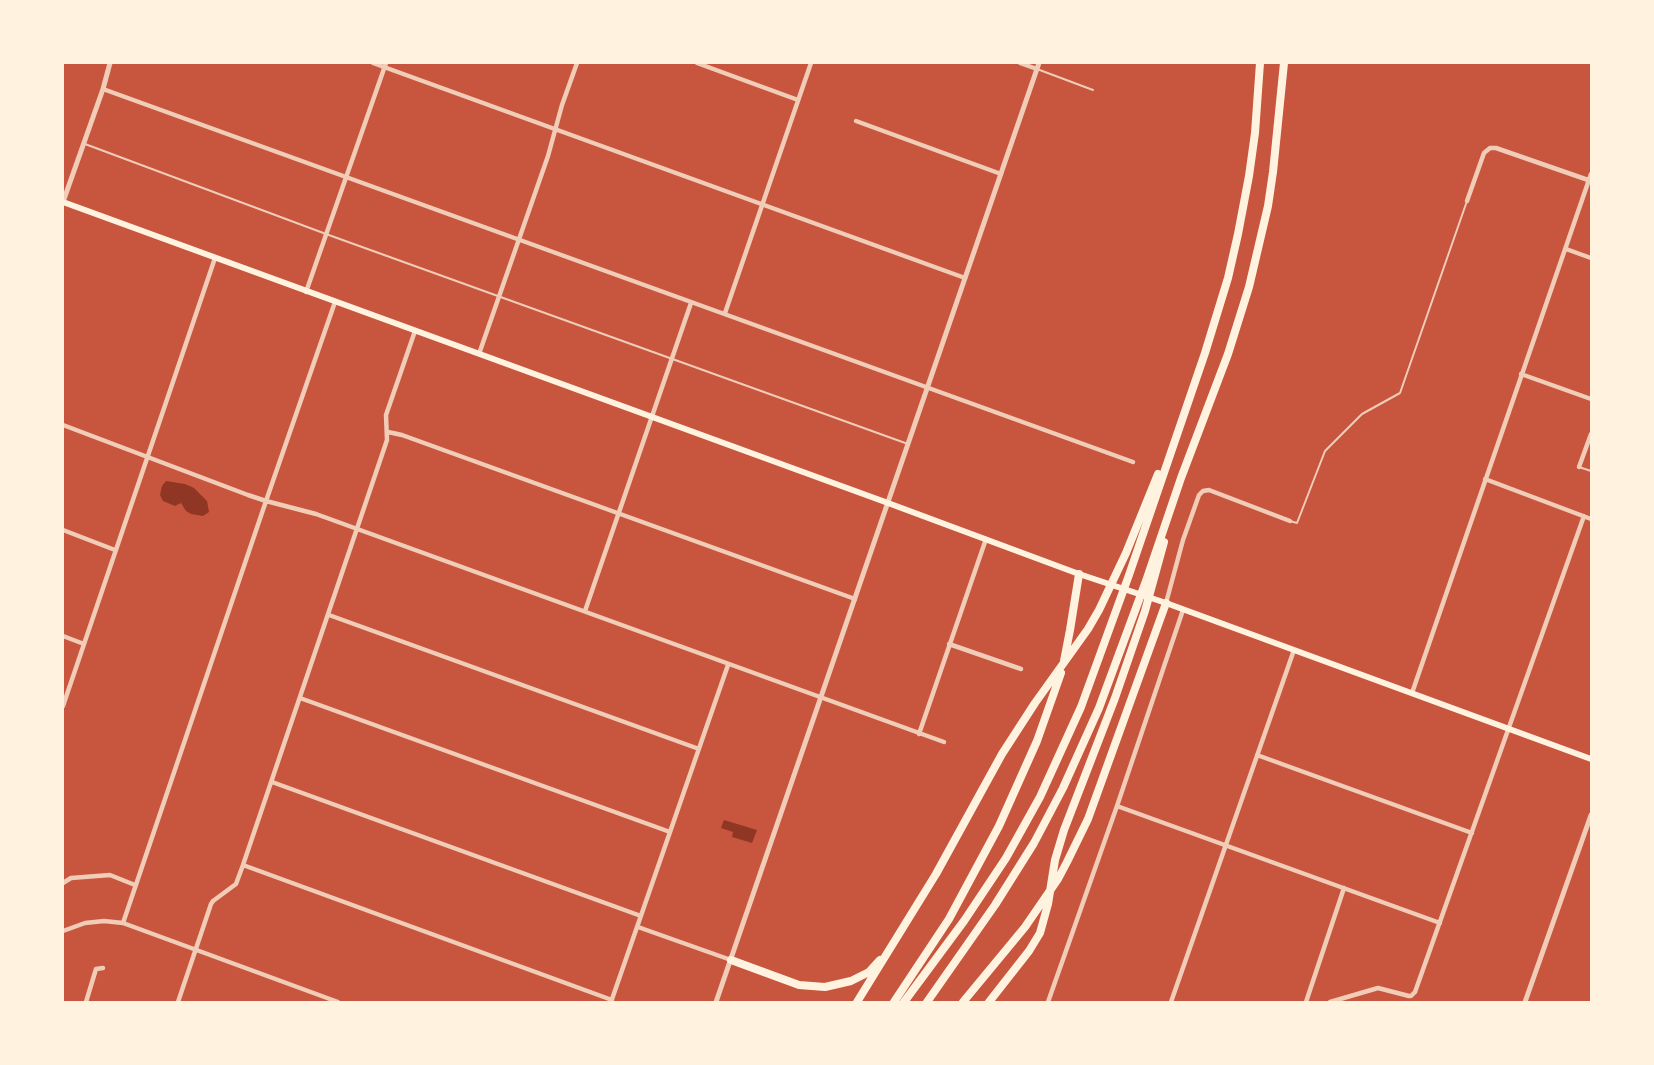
<!DOCTYPE html>
<style>
body{margin:0}
#map{position:relative;width:1654px;height:1065px;overflow:hidden;background:#c8553d;font-family:Helvetica,sans-serif}
canvas{display:block}
.frame{position:absolute;inset:0;border:64px solid #fff3e0;pointer-events:none}
</style>
<div id="map">
<canvas width="1654" height="1065"></canvas>
<div class="frame"></div>
</div>
<script>
const ctx = document.querySelector('canvas').getContext('2d');
ctx.lineJoin = 'round';
function fill(path, color) { ctx.fillStyle = color; ctx.fill(path, 'evenodd'); }
const poly = rows => new Path2D(rows.map(r => 'M' + r).join(''));
function trace(path, color, width, dash) { ctx.strokeStyle = color; ctx.lineWidth = width; ctx.lineCap = dash ? 'butt' : 'round'; ctx.setLineDash(dash || []); ctx.stroke(path); }
fill(poly([
 [166,481,185,484,194,488,207,501,209,512,203,516,191,514,186,511,181,503,175,506,163,501,160,495,162,486],
 [724,820,757,830,752,843,732,837,733,832,721,828]
]), '#8f3625');
trace(poly([
 [1037,69,1093,90],
 [85,144,326,234,908,444],
 [1579,467,1591,471],
 [1290,521,1297,523,1325,451,1362,414,1400,393,1467,201]
]), '#f1ccb7', 2);
trace(poly([
 [373,63,965,278],
 [697,63,798,100],
 [1020,63,1037,69],
 [103,89,1133,462],
 [856,121,1001,174],
 [1467,201,1484,153,1490,148,1496,148,1591,181],
 [1566,249,1591,258],
 [306,292,386,63],
 [725,313,811,63],
 [479,354,548,156,562,105,577,63],
 [1521,374,1591,399],
 [63,425,248,495,266,501,316,514,944,742],
 [388,432,402,435,855,599],
 [1579,467,1591,434],
 [1485,479,1591,519],
 [63,530,115,550],
 [1166,603,1183,540,1199,495,1203,491,1209,490,1290,521],
 [585,611,691,303],
 [329,615,699,749],
 [63,636,84,644],
 [949,644,1021,669],
 [1412,693,1591,174],
 [300,698,670,832],
 [63,706,215,258],
 [919,734,986,539],
 [1257,755,1472,833],
 [272,782,641,916],
 [1117,806,1440,923],
 [243,865,612,1000],
 [63,883,71,878,110,875,135,885],
 [123,923,266,501,335,302],
 [638,927,731,960],
 [63,931,85,923,104,921,123,923,338,1002],
 [86,1002,96,969,103,968],
 [178,1002,211,904,213,901,236,884,243,865,387,440,386,415,415,331],
 [611,1002,728,665],
 [1048,1002,1117,806,1183,610],
 [1171,1002,1294,650],
 [1306,1002,1344,888],
 [1330,1002,1378,988,1409,996,1411,996,1415,992,1584,516]
]), '#f1ccb7', 4.5);
trace(poly([
 [63,202,103,89,110,63],
 [716,1002,1039,63],
 [1525,1002,1591,815]
]), '#f1ccb7', 5);
trace(poly([
 [63,202,888,503,1079,574,1166,603,1591,759]
]), '#fff3e0', 6);
trace(poly([
 [1064,661,1070,630,1079,574],
 [731,960,799,985,825,987,851,981,869,972,880,960],
 [857,1002,936,874,1002,754,1035,703,1088,629,1099,610,1126,553,1158,474],
 [894,1002,949,919,999,826,1037,741,1061,673],
 [904,1002,964,921,1006,858,1040,797,1081,707,1129,575,1205,353,1228,278,1238,234,1249,176,1255,133,1260,63],
 [927,1002,995,905,1034,843,1063,788,1099,708,1146,581,1181,478,1228,354,1249,287,1268,206,1273,172,1284,63],
 [963,1002,1025,927,1058,879,1067,862,1088,819,1166,603],
 [989,1002,1029,951,1040,933,1048,904,1055,860,1064,830,1115,698,1145,611,1164,542]
]), '#fff3e0', 8);
</script>
